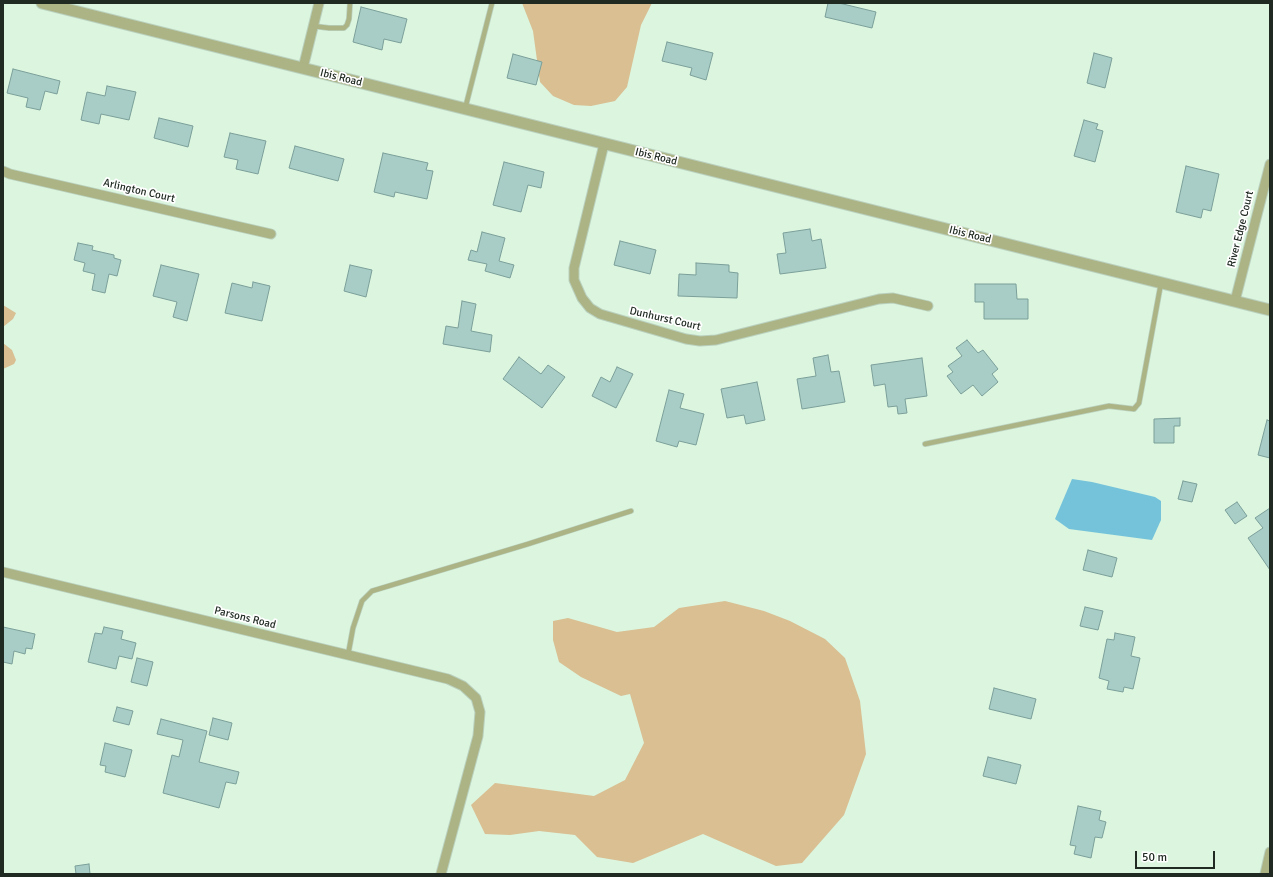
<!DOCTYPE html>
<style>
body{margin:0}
#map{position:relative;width:1273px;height:877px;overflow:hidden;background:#dbf5df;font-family:Signika,sans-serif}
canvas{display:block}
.frame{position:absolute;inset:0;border:4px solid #202a22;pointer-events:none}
.scale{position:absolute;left:1135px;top:851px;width:80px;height:18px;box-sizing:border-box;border:2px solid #202a22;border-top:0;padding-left:5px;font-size:12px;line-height:14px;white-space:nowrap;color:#202a22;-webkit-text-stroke:3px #fff;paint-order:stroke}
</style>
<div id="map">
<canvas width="1273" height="877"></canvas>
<div class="frame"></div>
<div class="scale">50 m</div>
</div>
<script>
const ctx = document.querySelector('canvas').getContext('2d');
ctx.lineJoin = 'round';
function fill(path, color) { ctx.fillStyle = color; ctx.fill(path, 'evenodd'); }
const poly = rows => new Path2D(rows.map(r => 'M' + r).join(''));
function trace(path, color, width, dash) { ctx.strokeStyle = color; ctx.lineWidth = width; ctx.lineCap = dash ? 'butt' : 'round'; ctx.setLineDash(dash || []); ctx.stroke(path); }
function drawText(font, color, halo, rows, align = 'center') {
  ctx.font = font + ' Signika,sans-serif'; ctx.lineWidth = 3.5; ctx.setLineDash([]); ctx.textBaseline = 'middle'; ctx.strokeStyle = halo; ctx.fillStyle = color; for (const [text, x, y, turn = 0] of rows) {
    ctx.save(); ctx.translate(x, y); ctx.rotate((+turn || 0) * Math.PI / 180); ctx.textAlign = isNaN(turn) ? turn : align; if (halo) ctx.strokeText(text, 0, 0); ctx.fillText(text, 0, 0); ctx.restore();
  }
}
fill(poly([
 [522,3,652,3,641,25,627,87,615,101,591,106,574,105,553,96,540,82,533,31],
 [3,305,16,313,13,319,3,327],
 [3,343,12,350,16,360,14,364,3,369],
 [725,601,764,611,790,621,825,639,845,658,860,701,866,754,844,815,802,863,776,866,703,834,633,863,597,857,575,835,539,831,510,835,485,834,471,805,495,783,594,796,625,780,644,743,630,694,621,696,581,677,559,662,553,640,553,621,568,618,617,632,654,627,679,608]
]), '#d9bf92');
fill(poly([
 [1072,479,1092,482,1155,497,1161,501,1161,520,1152,540,1069,529,1055,519]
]), '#74c3da');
const building = poly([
 [828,3,839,3,876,12,872,28,825,17,828,3],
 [361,7,407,19,401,43,384,39,382,50,353,42,361,7],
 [667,42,713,53,706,80,690,75,692,68,662,61,667,42],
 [1094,53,1112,58,1105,88,1087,83,1094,53],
 [513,54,542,62,536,85,507,78,513,54],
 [13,69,60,81,57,94,45,91,40,110,26,107,28,98,7,93,13,69],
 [107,86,136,92,129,120,101,114,99,124,81,120,87,92,105,96,107,86],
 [159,118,193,126,188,147,154,138,159,118],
 [1084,120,1098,124,1096,129,1103,131,1095,162,1074,156,1084,120],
 [230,133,266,141,258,174,236,169,238,160,224,157,230,133],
 [295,146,344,159,338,181,289,168,295,146],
 [383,153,428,163,426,170,433,171,427,199,395,192,394,197,374,192,383,153],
 [504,162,544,172,541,188,528,185,521,212,493,205,504,162],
 [1186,166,1219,174,1211,211,1203,209,1201,218,1176,212,1186,166],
 [810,229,812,241,821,239,826,268,780,274,777,254,786,253,783,233,810,229],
 [482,232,505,238,499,261,514,265,510,278,485,271,487,264,468,260,471,250,477,252,482,232],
 [620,241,656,250,650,274,614,265,620,241],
 [78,243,93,246,92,250,114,255,114,258,121,260,117,276,109,274,105,293,92,290,95,274,83,271,85,263,74,260,78,243],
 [696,263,729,265,729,272,738,273,737,298,678,296,679,274,696,275,696,263],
 [161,265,199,274,187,321,173,317,177,302,153,296,161,265],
 [350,265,372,270,366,297,344,291,350,265],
 [253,282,270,286,262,321,225,313,232,283,252,288,253,282],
 [975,284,1016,284,1017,299,1028,299,1028,319,984,319,984,302,975,302,975,284],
 [462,301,476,304,471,331,492,335,490,352,443,344,446,326,458,328,462,301],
 [967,340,978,353,983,350,998,369,992,374,998,382,982,396,973,385,961,394,947,376,953,372,948,366,962,356,956,348,967,340],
 [828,355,831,372,839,371,845,402,802,409,797,379,816,376,813,358,828,355],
 [519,357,541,374,548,365,565,377,542,408,503,379,519,357],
 [922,358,927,396,905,399,907,413,898,414,897,406,888,407,885,384,874,386,871,365,922,358],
 [617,367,633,374,616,408,592,396,601,377,610,382,617,367],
 [757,382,765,420,746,424,744,415,727,418,721,389,757,382],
 [669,390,684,394,680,408,704,414,696,445,679,441,677,447,656,441,669,390],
 [1180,418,1180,426,1174,426,1174,443,1154,443,1154,419,1180,418],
 [1267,420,1270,421,1270,458,1258,455,1267,420],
 [1183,481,1197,484,1192,502,1178,499,1183,481],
 [1237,502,1247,516,1235,524,1225,510,1237,502],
 [1270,508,1270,570,1248,538,1263,528,1255,518,1270,508],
 [1088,550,1117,558,1112,577,1083,570,1088,550],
 [1085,607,1103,611,1098,630,1080,626,1085,607],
 [3,627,35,634,32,649,26,648,25,654,14,651,12,664,3,662,3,627],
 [104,627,123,631,121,639,136,643,132,659,119,656,116,669,88,662,95,633,102,634,104,627],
 [1115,633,1135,637,1131,656,1140,658,1133,689,1124,687,1123,692,1107,689,1109,681,1099,678,1107,639,1114,640,1115,633],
 [137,658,153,662,147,686,131,682,137,658],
 [994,688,1036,699,1031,719,989,709,994,688],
 [117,707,133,711,129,725,113,721,117,707],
 [213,718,232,723,228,740,209,735,213,718],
 [161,719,207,731,199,762,239,772,236,784,226,782,219,808,163,793,172,755,179,757,183,740,157,734,161,719],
 [105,743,132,750,125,777,105,772,106,766,100,765,105,743],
 [988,757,1021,765,1016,784,983,776,988,757],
 [1078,806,1101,811,1099,820,1106,822,1102,838,1095,837,1091,858,1074,854,1076,846,1070,845,1078,806],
 [89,864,90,874,76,874,75,866,89,864]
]);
fill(building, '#a8cdc7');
trace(building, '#7b9f99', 1);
const service = poly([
 [313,26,329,28,344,28,347,25,349,19,350,3],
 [465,109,492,3],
 [925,444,1109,406,1134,409,1139,403,1161,283],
 [348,655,353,628,362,601,372,591,528,544,631,511]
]);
const minor = poly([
 [303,68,319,3],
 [604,144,574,268,574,280,582,298,590,308,600,314,686,339,700,341,716,340,879,299,893,298,928,306],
 [3,171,10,174,271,234],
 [1235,301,1270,164],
 [3,572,448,679,463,686,476,698,480,712,478,736,441,874],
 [1265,874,1270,852]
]);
const tertiary = poly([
 [42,3,1270,310]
]);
trace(service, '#b9d0bd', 6);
trace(minor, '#b9d0bd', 11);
trace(tertiary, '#b9d0bd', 13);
trace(service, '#acb384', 4.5);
trace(minor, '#acb384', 9);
trace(tertiary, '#acb384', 11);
drawText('11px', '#202a22', '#fff', [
 ["Ibis Road",341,78,14],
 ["Ibis Road",656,157,14],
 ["Arlington Court",139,191,13],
 ["River Edge Court",1241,229,-76],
 ["Ibis Road",970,235,14],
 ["Dunhurst Court",665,319,13],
 ["Parsons Road",245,618,14]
]);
</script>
